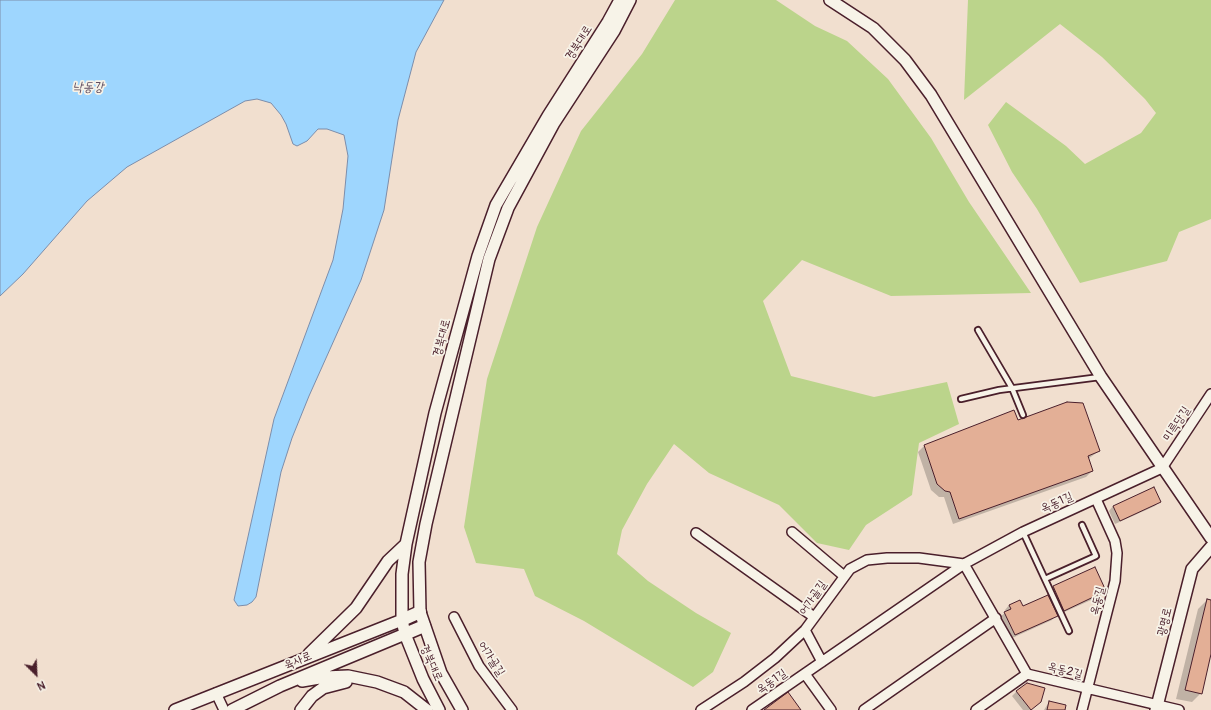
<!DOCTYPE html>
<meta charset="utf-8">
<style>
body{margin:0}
#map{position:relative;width:1211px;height:710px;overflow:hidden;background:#f1dfcf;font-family:Pangolin,sans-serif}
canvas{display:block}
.north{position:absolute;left:16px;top:654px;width:40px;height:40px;-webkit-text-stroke:3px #f7f3e8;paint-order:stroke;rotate:156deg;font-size:11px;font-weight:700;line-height:16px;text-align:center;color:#4a1f2b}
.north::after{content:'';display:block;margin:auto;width:14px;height:18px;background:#4a1f2b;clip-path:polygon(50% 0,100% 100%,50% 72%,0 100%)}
</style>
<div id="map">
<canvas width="1211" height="710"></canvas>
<div class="north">N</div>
</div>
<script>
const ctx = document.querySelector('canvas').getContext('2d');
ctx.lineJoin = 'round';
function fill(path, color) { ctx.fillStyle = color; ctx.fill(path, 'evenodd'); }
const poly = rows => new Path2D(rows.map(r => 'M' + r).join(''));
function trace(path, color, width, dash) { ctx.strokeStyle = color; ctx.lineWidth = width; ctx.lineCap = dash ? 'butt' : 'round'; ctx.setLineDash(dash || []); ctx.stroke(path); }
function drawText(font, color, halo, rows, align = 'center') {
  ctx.font = font + ' Pangolin,"Poor Story",sans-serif'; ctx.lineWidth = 3.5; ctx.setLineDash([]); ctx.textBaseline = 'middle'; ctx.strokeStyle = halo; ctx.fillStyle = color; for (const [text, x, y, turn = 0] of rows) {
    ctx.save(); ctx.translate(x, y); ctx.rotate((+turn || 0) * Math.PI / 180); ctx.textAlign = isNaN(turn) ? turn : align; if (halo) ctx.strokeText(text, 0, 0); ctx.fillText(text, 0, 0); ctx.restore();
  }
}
fill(poly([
 [675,0,776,0,815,26,847,41,888,79,931,138,969,202,1031,293,891,296,802,260,763,301,791,376,874,397,947,382,959,424,919,443,912,495,866,525,849,550,817,543,779,505,709,473,674,444,647,484,622,530,617,554,648,581,696,613,731,633,713,672,693,687,584,621,535,596,524,569,476,563,464,527,487,379,537,227,581,131,642,54],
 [968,0,1211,0,1211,219,1179,232,1167,261,1080,283,1037,209,1012,172,988,125,1006,102,1066,146,1085,164,1141,133,1156,113,1145,99,1102,57,1060,24,964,100]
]), '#bbd48b');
const water = poly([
 [0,0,444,0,416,52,398,120,384,210,361,280,309,396,292,438,281,472,256,597,252,602,247,605,238,606,234,600,274,419,333,260,343,209,348,156,344,135,327,129,318,129,307,141,297,146,293,144,286,124,281,115,271,103,257,99,245,101,127,167,87,201,23,274,0,296,0,0]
]);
fill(water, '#9ed6fe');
trace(water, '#7c8daa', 1);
fill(poly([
 [1017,421,1099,451,1088,459,1092,471,1086,477,953,524,944,497,939,497,931,490,918,452,924,446],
 [1160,501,1155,506,1115,524,1109,511,1113,506],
 [1054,587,1105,591,1100,596,1060,614,1049,592],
 [1207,600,1211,601,1211,650,1201,693,1192,702,1176,699,1198,609],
 [1009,605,1056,615,1052,620,1010,639,1000,617,1006,612,1005,610],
 [1017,691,1035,706,1030,710,1023,710,1012,696],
 [1049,702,1064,710,1044,710]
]), '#0003');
const building = poly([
 [1067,402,1083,403,1100,451,1088,456,1093,471,959,519,950,492,945,491,937,484,924,445,1014,410,1018,420,1067,402],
 [1154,487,1161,502,1120,521,1113,506,1154,487],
 [1095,567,1106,591,1064,611,1053,586,1095,567],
 [1048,595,1058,616,1015,635,1004,612,1011,609,1009,605,1020,600,1023,606,1048,595],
 [1207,599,1211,600,1211,654,1202,694,1185,690,1207,599],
 [1027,683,1045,688,1041,702,1031,710,1016,691,1027,683],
 [788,692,801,710,764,710,788,692],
 [1049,701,1066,705,1065,710,1047,710,1049,701]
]);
fill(building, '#e3af96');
trace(building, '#4a1f2b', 1);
const service = poly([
 [978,330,1012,388,1023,415],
 [961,399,999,390,1100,377],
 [1023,532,1069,631],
 [1045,579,1096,556,1082,525]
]);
const minor = poly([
 [792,532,844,576],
 [696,533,814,617],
 [964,564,1027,674],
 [454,617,479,666,512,710],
 [805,630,822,662],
 [805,674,831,710],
 [216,693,224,710],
 [701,710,744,682,775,658,805,630,850,569,867,560,887,558,919,558,964,564],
 [752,710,964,564,1023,532,1162,468,1211,394],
 [864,710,996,618],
 [976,710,1027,674,1179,710],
 [1082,710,1115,581,1117,553,1115,541,1096,499]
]);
const tertiary = poly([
 [830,0,873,28,905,60,931,95,1101,377,1211,538],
 [309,654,356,608,388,561,406,544],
 [302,681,325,677,348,676,377,682,404,692,427,710],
 [175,710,402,620],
 [232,710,280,686,405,634],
 [301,710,312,696,323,688,346,682],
 [439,710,423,679,405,634,402,620,402,574,406,544,435,413,478,256,496,205,548,116,608,22,620,0],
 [462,710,441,673,420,612,419,562,426,524,489,259,508,208,554,123,614,31,630,0],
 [1156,710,1192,569,1211,547]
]);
const secondary = poly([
 [402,620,420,612],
 [405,634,424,626]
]);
trace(service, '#4a1f2b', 8);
trace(minor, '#4a1f2b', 12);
trace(tertiary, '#4a1f2b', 14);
trace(secondary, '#4a1f2b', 15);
trace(service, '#f7f3e8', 4.5);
trace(minor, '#f7f3e8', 9);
trace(tertiary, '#f7f3e8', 11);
trace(secondary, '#f7f3e8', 12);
drawText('12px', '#4a1f2b', '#f7f3e8', [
 ["경북대로",579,43,-57],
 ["경북대로",442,338,-75],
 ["미륵당길",1177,424,-57],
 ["옥동1길",1057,503,-24],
 ["어가골길",813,598,-55],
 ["옥동길",1098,601,-76],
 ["광명로",1165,622,-76],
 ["어가골길",491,659,57],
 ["육사로",298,661,-22],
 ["경북대로",431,663,66],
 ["옥동2길",1065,671,14],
 ["옥동1길",772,682,-35]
]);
drawText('italic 13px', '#5f4d60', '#f7f3e8', [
 ["낙동강",88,88]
]);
</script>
